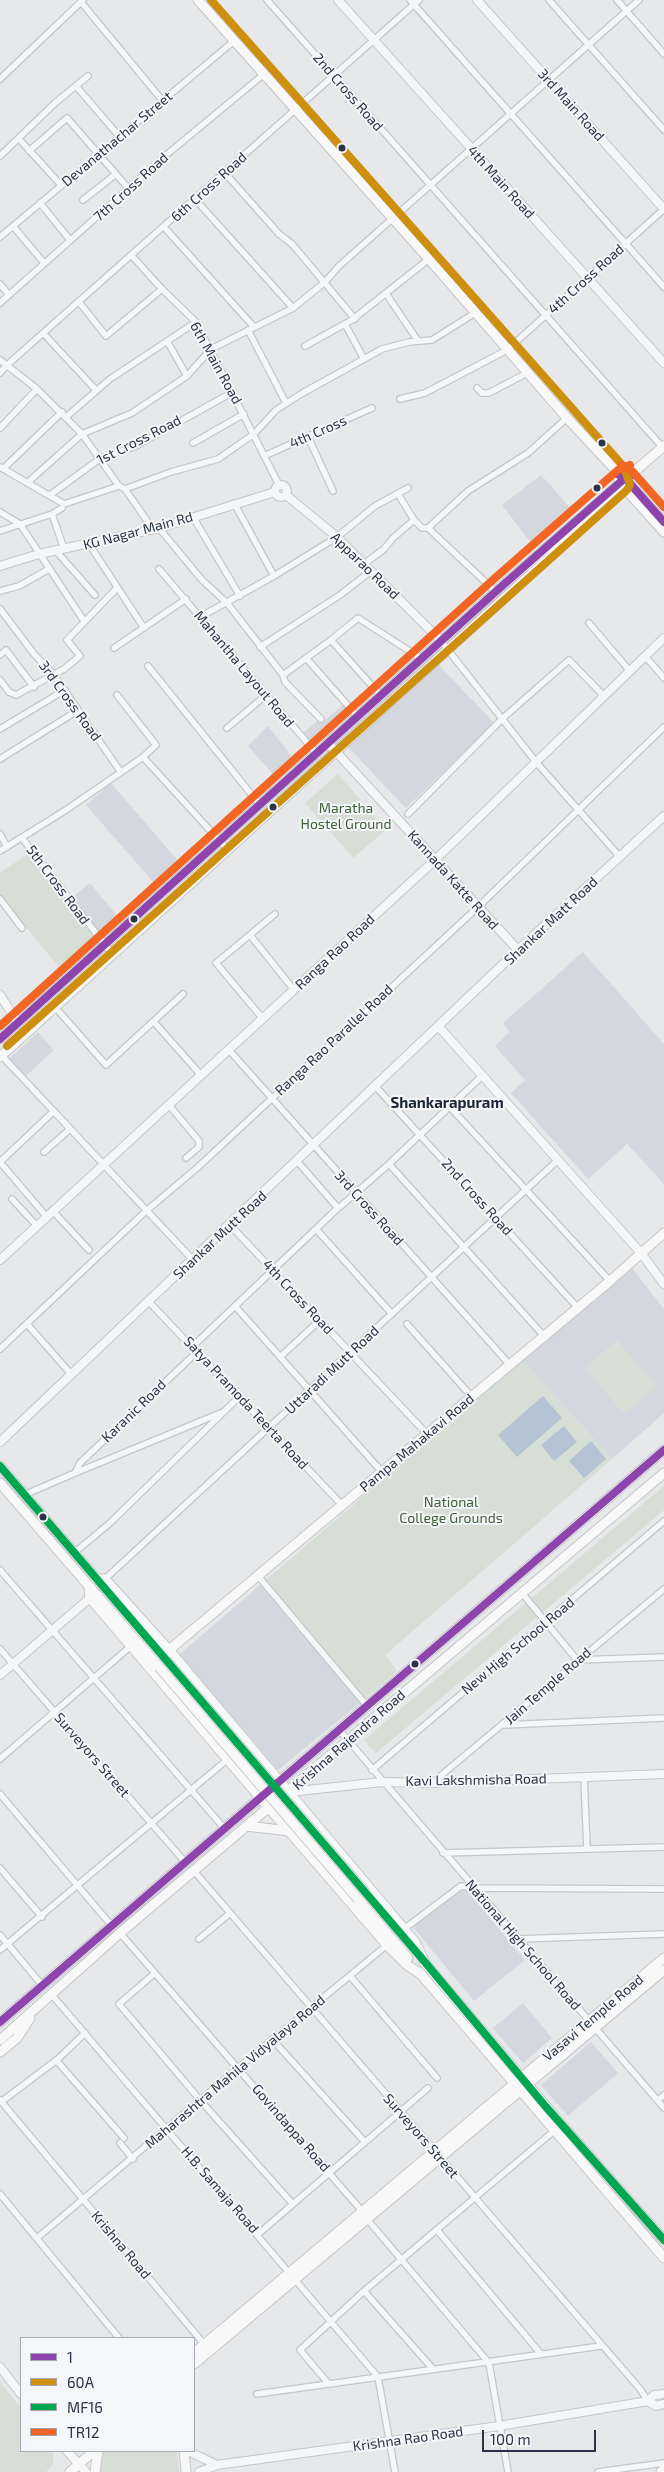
<!DOCTYPE html>
<style>
body{margin:0}
#map{position:relative;width:664px;height:2472px;overflow:hidden;background:#e6e8ea;font-family:"Exo 2",sans-serif}
canvas{display:block}
.legend{position:absolute;left:20px;top:2337px;width:175px;height:115px;box-sizing:border-box;background:#f4f6f9;border:1px solid #a4a8b1;margin:0;padding:6px 9px;list-style:none;font-size:15px;color:#2b3445}
.legend li{display:flex;align-items:center;gap:10px;height:25px}
.legend b{width:25px;border:1px solid #a4a8b1}
.scale{position:absolute;left:482px;top:2430px;width:114px;height:22px;box-sizing:border-box;border:2px solid #2b3445;border-top:0;padding-left:6px;font-size:15px;line-height:18px;white-space:nowrap;color:#2b3445;-webkit-text-stroke:4px #f4f6f9;paint-order:stroke}
</style>
<div id="map">
<canvas width="664" height="2472"></canvas>
<ul class="legend">
<li><b style="height:6px;background:#8e44ad"></b>1</li>
<li><b style="height:6px;background:#ce8f0e"></b>60A</li>
<li><b style="height:6px;background:#00a651"></b>MF16</li>
<li><b style="height:6px;background:#f26522"></b>TR12</li>
</ul>
<div class="scale">100 m</div>
</div>
<script>
const ctx = document.querySelector('canvas').getContext('2d');
ctx.lineJoin = 'round';
function fill(path, color) { ctx.fillStyle = color; ctx.fill(path, 'evenodd'); }
const poly = rows => new Path2D(rows.map(r => 'M' + r).join(''));
function trace(path, color, width, dash) { ctx.strokeStyle = color; ctx.lineWidth = width; ctx.lineCap = dash ? 'butt' : 'round'; ctx.setLineDash(dash || []); ctx.stroke(path); }
function drawText(font, color, halo, rows, align = 'center') {
  ctx.font = font + ' "Exo 2",sans-serif'; ctx.lineWidth = 4; ctx.setLineDash([]); ctx.textBaseline = 'middle'; ctx.strokeStyle = halo; ctx.fillStyle = color; for (const [text, x, y, turn = 0] of rows) {
    ctx.save(); ctx.translate(x, y); ctx.rotate((+turn || 0) * Math.PI / 180); ctx.textAlign = isNaN(turn) ? turn : align; if (halo) ctx.strokeText(text, 0, 0); ctx.fillText(text, 0, 0); ctx.restore();
  }
}
fill(poly([
 [541,475,575,513,535,548,502,505],
 [438,664,494,723,406,808,348,747],
 [343,705,351,714,313,746,303,733,320,719,323,722],
 [268,726,296,762,277,779,248,746],
 [111,783,179,862,154,883,86,805],
 [90,883,119,918,99,936,70,899],
 [583,952,664,1044,664,1184,627,1144,588,1179,511,1093,525,1080,495,1046,510,1032,503,1023],
 [38,1032,54,1050,25,1077,9,1059],
 [631,1267,664,1309,664,1413,612,1459,522,1360],
 [260,1585,360,1703,278,1770,179,1655],
 [463,1886,525,1960,474,2001,413,1927],
 [523,2003,552,2038,523,2063,493,2028],
 [591,2042,618,2073,568,2116,541,2085]
]), '#d4d7dd');
fill(poly([
 [338,774,386,830,353,858,305,803],
 [28,854,95,938,59,967,0,896,0,873],
 [617,1340,657,1386,624,1414,585,1368],
 [522,1360,612,1459,385,1655,397,1671,360,1703,260,1585],
 [664,1486,664,1510,376,1753,364,1740],
 [0,2382,21,2408,21,2451,53,2451,53,2465,46,2472,0,2472],
 [103,2451,177,2451,179,2472,100,2472]
]), '#d6ded6');
fill(poly([
 [543,1396,562,1418,517,1457,498,1435],
 [564,1426,577,1442,554,1461,541,1445],
 [591,1441,606,1459,584,1478,569,1461]
]), '#b4c4d5');
const minor = poly([
 [267,0,664,449],
 [410,0,664,287],
 [549,0,664,130],
 [617,0,664,54],
 [81,2,162,100],
 [0,79,83,0],
 [76,86,119,136],
 [19,139,61,185],
 [29,151,67,118,129,189],
 [0,156,55,103,88,76],
 [225,173,279,234,292,244,355,319],
 [195,199,293,308],
 [83,200,116,174],
 [40,203,70,240],
 [13,226,44,263],
 [164,227,254,327],
 [0,237,234,41],
 [132,256,162,289,196,322,279,485],
 [0,284,9,295],
 [387,295,418,341],
 [79,302,106,336,162,289],
 [0,303,165,156,264,74],
 [345,324,364,359],
 [248,330,286,403],
 [43,333,96,390],
 [167,341,187,376],
 [305,346,352,320,429,259],
 [0,360,37,389,82,434,119,486,125,489,152,528],
 [0,373,7,365,419,0],
 [477,388,482,393,489,393,527,373],
 [400,399,425,393,507,350,664,209],
 [66,417,110,379,196,322],
 [0,428,37,389],
 [308,437,333,491],
 [193,443,244,414],
 [264,456,372,408],
 [0,467,64,504,119,486],
 [4,468,62,412],
 [27,483,82,434,132,413,187,376,211,349,293,308,325,282,339,266,639,0],
 [125,489,171,472,218,459,254,434,276,410,301,394,382,349,409,342,432,340,475,313],
 [398,494,414,520],
 [50,495,101,458,136,446,233,392],
 [234,503,274,576],
 [0,512,20,524,84,621],
 [52,514,64,549],
 [193,517,240,596],
 [159,528,202,580,227,603,283,675,285,682,321,719],
 [428,528,496,592],
 [0,531,52,514,62,508],
 [89,544,144,628],
 [56,551,95,595],
 [363,565,384,549,393,538,414,520,422,528,428,528,468,491,528,453,567,418],
 [159,569,316,753],
 [0,591,19,586,49,569],
 [0,609,34,654,54,675,120,771],
 [200,617,274,576,337,537,375,506,408,488],
 [589,623,629,670],
 [331,640,358,618,422,659],
 [441,641,536,762,620,857],
 [260,647,340,595,371,571],
 [114,648,186,599],
 [0,655,6,650,34,687],
 [645,656,664,678],
 [306,658,358,717],
 [148,666,260,805],
 [283,675,331,640,381,696],
 [0,680,9,692,16,695,64,669,80,656,67,640,117,588],
 [227,728,266,695],
 [0,729,65,690],
 [143,757,228,850],
 [0,759,77,711],
 [408,814,503,718,569,660,603,695],
 [0,834,7,847],
 [22,838,113,955],
 [0,851,66,810,143,757,156,745,117,695],
 [0,899,22,928],
 [250,935,294,990],
 [55,1007,106,1065,183,994],
 [263,1019,216,963,275,914],
 [154,1022,200,1074],
 [229,1050,510,1365],
 [2,1056,193,1260],
 [376,1087,578,1308],
 [168,1104,199,1141,199,1147,186,1158],
 [449,1106,610,1281],
 [44,1152,70,1129],
 [0,1162,54,1111],
 [0,1162,46,1216],
 [389,1164,544,1336],
 [12,1199,36,1225],
 [341,1206,389,1164,482,1076],
 [52,1210,89,1250],
 [230,1225,427,1434],
 [316,1229,392,1314],
 [149,1302,342,1505],
 [235,1306,382,1472],
 [27,1324,71,1374],
 [407,1324,472,1397],
 [192,1347,338,1208,297,1161],
 [0,1349,146,1211,197,1168,478,907,664,727],
 [280,1357,320,1320],
 [75,1473,223,1412],
 [24,1495,75,1473,80,1463,197,1352],
 [74,1553,110,1523,239,1397],
 [0,1570,224,1828],
 [258,1576,368,1707],
 [105,1579,558,1160],
 [522,1593,577,1660,664,1657],
 [0,1649,185,1862],
 [504,1725,664,1718],
 [340,1731,664,2108],
 [0,1759,131,1646],
 [372,1770,664,1521],
 [584,1777,587,1849],
 [432,1783,664,1589],
 [0,1794,111,1925],
 [443,1853,664,1847],
 [0,1868,42,1917],
 [194,1871,640,2389,648,2401],
 [404,1929,461,1886,475,1888,664,1889],
 [120,1933,362,2211],
 [0,1935,42,1985],
 [199,1939,229,1914],
 [517,1939,664,1934],
 [0,1950,228,1759],
 [155,1973,119,2004,200,2100,292,2203],
 [350,1976,437,2078],
 [52,1995,378,2377,395,2472],
 [272,2039,364,2141],
 [56,2060,124,2138],
 [0,2100,204,2344],
 [658,2100,664,2095],
 [1,2102,58,2059,85,2033],
 [120,2143,133,2159],
 [0,2194,119,2338],
 [367,2219,489,2363,508,2472],
 [437,2230,541,2354],
 [257,2235,428,2088],
 [37,2238,238,2068,387,1945],
 [364,2291,433,2369],
 [328,2383,300,2350,364,2291,554,2131],
 [257,2394,601,2346],
 [598,2472,664,2463]
]);
const tertiary = poly([
 [338,0,664,363],
 [477,0,664,209],
 '275 491a6 6 0 1 1 12 0a6 6 0 1 1-12 0Z',
 [286,495,337,537,441,641],
 [0,566,39,554,159,528,275,492],
 [328,743,518,950],
 [0,995,18,1023],
 [439,1027,641,1253,664,1284],
 [0,1260,435,860,664,638],
 [0,1442,518,950,664,816],
 [0,1675,90,1598],
 [289,1792,382,1782,432,1783,664,1774],
 [0,2367,21,2394],
 [648,2401,656,2406,664,2404],
 [67,2451,86,2472],
 [188,2451,217,2465],
 [199,2472,217,2465,499,2426,648,2401,654,2395,664,2394]
]);
const secondary = poly([
 [0,1039,502,586,664,446],
 [0,1057,630,484],
 [0,1466,166,1660],
 [0,1483,159,1667],
 [96,1579,105,1579,169,1650,415,1942,426,1965],
 [89,1587,90,1598,269,1808,387,1945,407,1965,422,1975],
 [169,1650,610,1281,664,1233],
 [366,1893,382,1912],
 [358,1899,408,1958],
 [424,1962,561,2124,664,2240],
 [419,1972,664,2258],
 [194,2353,664,1958],
 [194,2364,664,1970],
 [184,2451,186,2472],
 [70,2472,94,2451],
 [95,2472,98,2451],
 [661,2472,664,2469]
]);
const primary = poly([
 [198,0,429,259,567,418,664,522],
 [617,474,620,483,664,532],
 [246,1826,290,1831],
 [0,2022,664,1450],
 [0,2040,120,1933,664,1473],
 [0,2052,17,2038,30,2018]
]);
trace(minor, '#c4c6c8', 8);
trace(tertiary, '#c4c6c8', 10);
trace(secondary, '#c4c6c8', 11);
trace(primary, '#c2c5c8', 11);
trace(minor, '#f5f6f7', 5.5);
trace(tertiary, '#f5f6f7', 8);
trace(secondary, '#f8f8f8', 9);
trace(primary, '#f8f8f8', 9);
const secondaryBridge = poly([
 [166,1660,366,1893],
 [159,1667,358,1899]
]);
trace(secondaryBridge, '#c4c6c8', 11, []);
trace(secondaryBridge, '#f8f8f8', 9);
trace(poly([
 [617,474,625,478,664,522],
 [0,1039,502,586,625,478,634,474],
 [0,2022,664,1450]
]), '#8e44ad', 8);
trace(poly([
 [7,1046,627,490,630,485,624,467,211,0]
]), '#ce8f0e', 8);
trace(poly([
 [0,1466,419,1955,546,2107,664,2240]
]), '#00a651', 8);
trace(poly([
 [621,465,632,471,664,507],
 [0,1026,495,578,618,470,630,465]
]), '#f26522', 8);
for (const [x, y, r, color] of [
 [342,148,4.5,"#2b3445"],
 [602,443,4.5,"#2b3445"],
 [597,488,4.5,"#2b3445"],
 [273,807,4.5,"#2b3445"],
 [134,919,4.5,"#2b3445"],
 [43,1517,4.5,"#2b3445"],
 [415,1664,4.5,"#2b3445"]
]) { const dot = new Path2D(); dot.arc(x, y, r, 0, 2 * Math.PI); ctx.fillStyle = color; ctx.fill(dot); trace(dot, '#f4f6f9', 2); }
drawText('14px', '#2b3445', '#f4f6f9', [
 ["2nd Cross Road",348,92,49],
 ["3rd Main Road",571,105,48],
 ["Devanathachar Street",117,139,-40],
 ["4th Main Road",501,182,48],
 ["7th Cross Road",131,187,-42],
 ["6th Cross Road",209,187,-42],
 ["4th Cross Road",586,279,-42],
 ["6th Main Road",216,363,61],
 ["4th Cross",318,432,-24],
 ["1st Cross Road",139,440,-27],
 ["KG Nagar Main Rd",138,531,-15],
 ["Apparao Road",365,566,44],
 ["Mahantha Layout Road",244,669,50],
 ["3rd Cross Road",70,701,54],
 ["Kannada Katte Road",453,880,48],
 ["5th Cross Road",58,885,53],
 ["Shankar Matt Road",551,921,-43],
 ["Ranga Rao Road",335,952,-43],
 ["Ranga Rao Parallel Road",334,1040,-43],
 ["2nd Cross Road",477,1197,48],
 ["3rd Cross Road",369,1208,48],
 ["Shankar Mutt Road",220,1235,-43],
 ["4th Cross Road",298,1297,47],
 ["Uttaradi Mutt Road",332,1370,-43],
 ["Satya Pramoda Teerta Road",246,1403,47],
 ["Karanic Road",134,1411,-44],
 ["Pampa Mahakavi Road",417,1443,-40],
 ["New High School Road",518,1646,-40],
 ["Jain Temple Road",548,1686,-41],
 ["Krishna Rajendra Road",349,1740,-41],
 ["Surveyors Street",92,1755,49],
 ["Kavi Lakshmisha Road",476,1780,-1],
 ["National High School Road",523,1945,49],
 ["Vasavi Temple Road",593,2018,-40],
 ["Maharashtra Mahila Vidyalaya Road",235,2072,-40],
 ["Govindappa Road",291,2128,49],
 ["Surveyors Street",421,2136,49],
 ["H.B. Samaja Road",220,2190,49],
 ["Krishna Road",121,2245,50],
 ["Krishna Rao Road",408,2439,-8]
]);
drawText('14px', '#3f6138', '#f4f6f9', [
 ["Maratha",346,808],
 ["Hostel Ground",346,824],
 ["National",451,1502],
 ["College Grounds",451,1518]
]);
drawText('bold 15px', '#1d2536', '#f4f6f9', [
 ["Shankarapuram",447,1103]
]);
</script>
